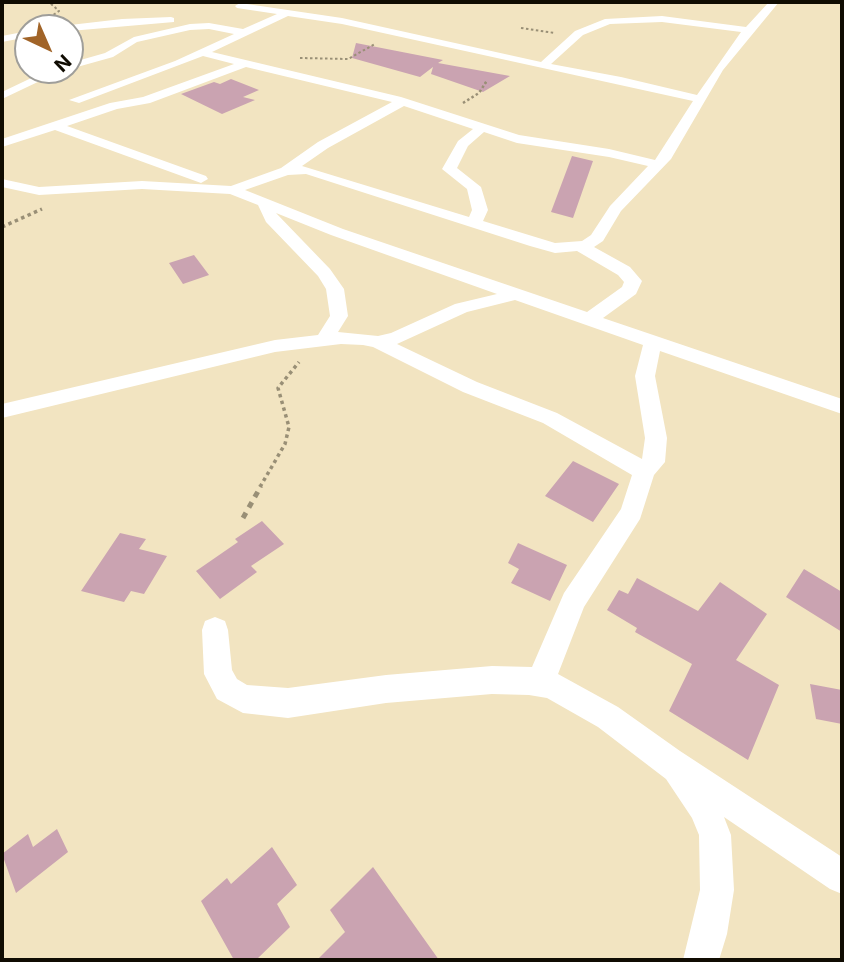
<!DOCTYPE html>
<style>
body{margin:0}
#map{position:relative;width:844px;height:962px;overflow:hidden;background:#f2e4c1;font-family:Inter,sans-serif}
canvas{display:block}
.frame{position:absolute;inset:0;border:4px solid #100c02;pointer-events:none}
.north{position:absolute;left:14px;top:14px;width:70px;height:70px;box-sizing:border-box;background:#fff;border:2px solid #9f9e9a;border-radius:50%;rotate:136deg;font-size:19px;font-weight:700;line-height:28px;text-align:center;color:#100c02}
.north::after{content:'';display:block;margin:auto;width:24px;height:32px;background:#a16428;clip-path:polygon(50% 0,100% 100%,50% 72%,0 100%)}
</style>
<div id="map">
<canvas width="844" height="962"></canvas>
<div class="frame"></div>
<div class="north">N</div>
</div>
<script>
const ctx = document.querySelector('canvas').getContext('2d');
ctx.lineJoin = 'round';
function fill(path, color) { ctx.fillStyle = color; ctx.fill(path, 'evenodd'); }
const poly = rows => new Path2D(rows.map(r => 'M' + r).join(''));
function trace(path, color, width, dash) { ctx.strokeStyle = color; ctx.lineWidth = width; ctx.lineCap = dash ? 'butt' : 'round'; ctx.setLineDash(dash || []); ctx.stroke(path); }
fill(poly([
 [356,43,443,60,438,63,510,76,483,92,431,74,433,67,420,77,352,58],
 [231,79,259,90,243,97,255,100,222,114,181,94,214,82,220,84],
 [572,156,593,161,573,218,551,212],
 [194,255,209,275,183,284,169,263],
 [573,461,619,484,593,522,545,496],
 [262,521,284,544,251,566,257,572,220,599,196,571,238,542,235,539],
 [120,533,146,539,139,549,167,556,144,594,131,591,124,602,81,591],
 [518,543,567,565,550,601,511,583,519,569,508,563],
 [804,569,842,592,842,632,786,597],
 [637,578,698,611,720,582,767,614,736,660,779,685,748,760,669,711,692,664,635,632,637,628,607,610,619,590,628,594],
 [810,684,842,690,842,724,816,719],
 [57,829,68,852,16,893,2,854,28,834,33,847],
 [272,847,297,885,277,904,290,927,256,960,234,960,201,901,227,878,231,884],
 [373,867,439,960,317,960,345,932,330,910]
]), '#caa3b1');
trace(poly([
 [37,26,59,11,49,2],
 [521,28,555,33],
 [300,58,348,59,375,44],
 [485,84,487,80]
]), '#998f76', 2, [2.5, 2.5]);
trace(poly([
 [463,103,479,93,486,82]
]), '#998f76', 2.5, [2.5, 2.5]);
trace(poly([
 [2,227,42,209],
 [260,487,285,444,289,427,278,388,299,362]
]), '#998f76', 3.5, [3.5, 3.5]);
trace(poly([
 [243,518,261,486]
]), '#998f76', 5, [6, 6]);
fill(poly([
 [769,2,779,2,723,70,671,159,621,211,603,241,594,247,630,267,642,281,636,294,603,318,842,399,842,414,660,351,655,376,667,438,665,462,654,475,640,519,584,607,558,674,618,707,680,751,842,857,842,894,830,889,724,817,731,835,734,890,727,934,719,960,683,960,700,890,699,835,692,818,666,779,598,727,547,698,529,695,492,694,386,703,288,718,243,713,217,699,204,674,202,630,205,621,215,617,225,621,228,630,232,670,237,679,247,685,288,688,386,675,492,666,532,667,564,593,621,509,632,475,543,423,463,392,373,347,363,345,341,344,275,352,2,418,2,404,275,340,318,335,330,316,326,289,318,276,266,222,258,205,230,194,142,189,39,195,2,187,2,179,39,187,142,181,231,186,281,168,318,142,392,102,246,67,150,103,117,109,67,126,206,176,208,179,201,183,55,130,2,147,2,139,110,103,143,97,234,64,203,56,79,103,69,100,175,61,234,34,209,29,190,30,137,42,113,57,70,69,70,63,105,53,134,37,190,24,209,23,243,29,277,14,237,8,235,6,240,3,342,18,541,62,575,31,605,19,662,16,746,27,769,2],
 [288,16,342,24,693,101,655,160,609,149,519,135,401,97,212,52,288,16],
 [662,22,741,32,697,95,621,77,551,64,583,35,610,24,662,22],
 [404,106,473,129,458,141,442,169,467,189,472,210,469,217,302,166,328,148,404,106],
 [484,132,517,143,609,157,648,166,610,206,591,235,582,241,555,243,483,221,488,210,481,187,457,168,468,146,484,132],
 [306,174,530,246,555,253,577,251,618,275,624,282,622,287,587,312,343,229,245,190,288,175,306,174],
 [276,213,331,235,497,294,455,304,391,333,378,336,338,332,348,316,344,289,330,269,276,213],
 [515,300,643,345,635,376,645,438,642,459,557,413,477,382,397,344,467,312,515,300],
 [171,17,174,18,174,22,70,31,70,28,65,28,70,25,122,19,171,17],
 [28,31,28,37,2,42,2,36,28,31],
 [48,70,63,70,2,99,2,92,48,70]
]), '#fff');
</script>
